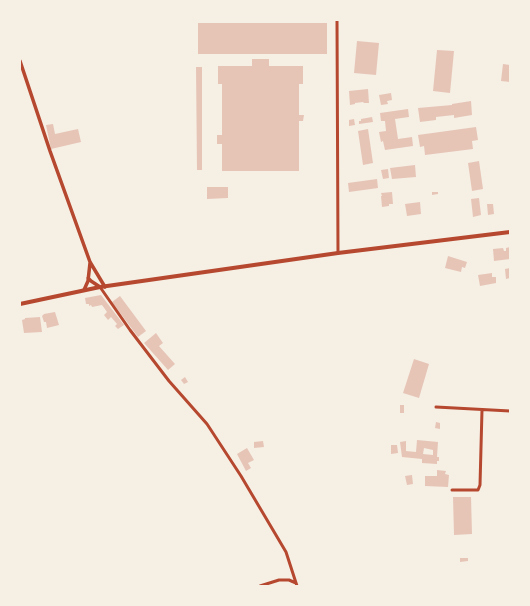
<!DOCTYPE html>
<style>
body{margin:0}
#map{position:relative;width:530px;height:606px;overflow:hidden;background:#f6efe4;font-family:"Titillium Web",sans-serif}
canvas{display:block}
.frame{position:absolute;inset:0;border:21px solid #f6efe4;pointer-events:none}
</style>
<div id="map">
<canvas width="530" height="606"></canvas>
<div class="frame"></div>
</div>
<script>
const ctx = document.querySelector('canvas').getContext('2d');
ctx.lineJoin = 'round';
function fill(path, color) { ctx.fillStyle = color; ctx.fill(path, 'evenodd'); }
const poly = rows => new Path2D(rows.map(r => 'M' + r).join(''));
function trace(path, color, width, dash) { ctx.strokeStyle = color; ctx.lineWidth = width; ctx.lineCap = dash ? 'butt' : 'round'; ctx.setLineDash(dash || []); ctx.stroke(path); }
fill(poly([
 [198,23,327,23,327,54,198,54],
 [357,41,379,43,376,75,354,73],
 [437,50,454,51,450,93,433,91],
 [252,59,269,59,269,66,303,66,303,84,299,84,299,115,304,115,303,121,299,121,299,171,222,171,222,144,217,144,217,135,222,135,222,84,218,84,218,66,252,66],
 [503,64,510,65,510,82,501,81],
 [196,67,202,67,202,170,197,170],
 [368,89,369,103,364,103,363,102,355,103,355,104,350,105,349,91],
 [391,93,392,100,387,101,388,104,381,105,379,95],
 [471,101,472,115,454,118,454,115,436,117,436,120,420,122,418,108,452,105,452,104],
 [408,109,409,117,395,119,398,139,412,137,413,146,385,150,383,141,381,142,379,132,386,131,385,121,381,121,380,113],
 [372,117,373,122,359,124,359,121,361,121,361,119],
 [354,119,355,125,349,126,349,120],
 [53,124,55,134,78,129,81,142,51,149,46,125],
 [476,127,478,140,472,141,473,149,425,155,424,146,420,147,418,135],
 [368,129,373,163,363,165,358,131],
 [479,161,483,189,472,191,468,163],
 [415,165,416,177,392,179,390,168],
 [388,169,389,178,383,179,381,170],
 [377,179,378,188,349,192,348,183],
 [207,187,228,187,228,198,207,199],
 [392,192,393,204,389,204,389,206,382,207,381,196,382,196,381,193],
 [432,192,438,192,438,194,432,195],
 [479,198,481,215,473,217,471,199],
 [420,202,421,214,407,216,405,204],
 [487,204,493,204,494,214,488,215],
 [510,247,510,259,494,261,493,249,503,248,504,251,506,251,506,248],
 [448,256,467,262,465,268,462,267,461,272,445,268],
 [510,268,510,278,506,279,505,269],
 [492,273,492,277,496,277,496,283,480,286,478,275],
 [101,295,124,325,118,329,115,326,117,324,111,317,108,320,104,315,107,312,102,305,92,307,91,305,89,306,89,304,86,304,85,298],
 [120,296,146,331,138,337,112,302],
 [55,312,59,325,47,328,46,322,44,322,42,316,44,314],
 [40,317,42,332,24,333,22,320,25,319,25,318],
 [156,333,163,343,159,346,175,364,168,370,144,343],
 [414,359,429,364,419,398,403,393],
 [185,377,188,382,184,384,181,380],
 [400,405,404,405,404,413,400,413],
 [436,422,440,423,440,429,435,428],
 [417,440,438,442,437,457,439,457,439,461,437,461,437,464,422,463,422,459,402,457,400,442,406,441,406,451,416,452],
 [424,448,433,450,433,455,423,454],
 [263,441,264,447,254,448,254,442],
 [391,445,397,445,398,453,391,454],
 [247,448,254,460,248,463,251,468,246,471,237,454],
 [437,470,446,471,445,474,449,475,448,487,425,486,425,476,437,476],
 [412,475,413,484,407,485,405,476],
 [453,497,471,497,472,534,454,535],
 [460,558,468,558,468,561,460,562]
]), '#e6c5b7');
trace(poly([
 [337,20,338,253],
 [100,287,130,330,169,381,207,424,241,476,286,552,297,586],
 [436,407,510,411],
 [452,490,478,490,480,485,482,410],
 [260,586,279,580,289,580,296,583]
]), '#b5482f', 3);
trace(poly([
 [20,61,50,151,90,262,105,287],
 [88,278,91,281,100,287],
 [84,290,88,281,90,263]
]), '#b5482f', 3.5);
trace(poly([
 [20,304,100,287,338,253,510,232]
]), '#b5482f', 4);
</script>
